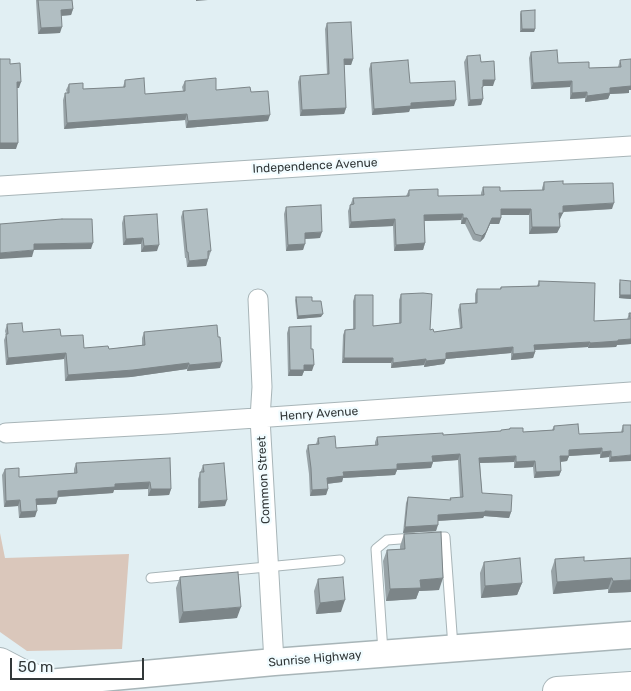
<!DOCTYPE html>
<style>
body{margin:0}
#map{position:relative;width:631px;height:691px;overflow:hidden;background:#e1eff3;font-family:Rubik,sans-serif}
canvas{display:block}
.scale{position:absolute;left:10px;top:658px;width:134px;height:22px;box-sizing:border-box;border:2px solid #323839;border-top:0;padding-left:6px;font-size:15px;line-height:18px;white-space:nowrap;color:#323839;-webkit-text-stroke:4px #f1fcff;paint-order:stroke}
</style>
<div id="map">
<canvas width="631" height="691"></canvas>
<div class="scale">50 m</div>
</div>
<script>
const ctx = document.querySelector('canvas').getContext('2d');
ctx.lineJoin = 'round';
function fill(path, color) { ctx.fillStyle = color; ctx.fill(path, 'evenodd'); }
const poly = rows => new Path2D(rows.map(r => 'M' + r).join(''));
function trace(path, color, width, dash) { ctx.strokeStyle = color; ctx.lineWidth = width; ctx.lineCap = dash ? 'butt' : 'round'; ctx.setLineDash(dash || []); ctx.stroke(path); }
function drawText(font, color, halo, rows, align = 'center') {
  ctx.font = font + ' Rubik,sans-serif'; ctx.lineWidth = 4.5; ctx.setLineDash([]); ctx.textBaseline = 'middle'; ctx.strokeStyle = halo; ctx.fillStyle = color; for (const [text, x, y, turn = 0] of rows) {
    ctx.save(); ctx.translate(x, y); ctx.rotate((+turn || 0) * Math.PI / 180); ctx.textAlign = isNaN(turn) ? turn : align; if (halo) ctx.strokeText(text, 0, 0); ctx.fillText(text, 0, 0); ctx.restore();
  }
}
fill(poly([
 [0,533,5,558,129,554,122,649,27,651,0,632]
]), '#dac7bb');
const service = poly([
 [431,537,445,537,453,647],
 [151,578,340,560],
 [383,652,376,549,387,540,413,538]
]);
const minor = poly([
 [0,186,631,146],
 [258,299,262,387,260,418,274,662],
 [6,433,169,424,631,392]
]);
const secondary = poly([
 [0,687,48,683,274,662,631,635]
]);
const primary = poly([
 [0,662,23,674,48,683]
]);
const motorway = poly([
 [557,691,631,686]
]);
trace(service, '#a8b5b8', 11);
trace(minor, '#a8b5b8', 21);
trace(secondary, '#a8b5b8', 29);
trace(primary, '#a8b5b8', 30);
trace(motorway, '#a8b5b8', 30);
trace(service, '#fff', 9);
trace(minor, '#fff', 19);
trace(secondary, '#fff', 26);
trace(primary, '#fff', 28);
trace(motorway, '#fff', 28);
fill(poly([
 [36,0,72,0,73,9,71,15,61,16,60,33,38,34],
 [521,11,535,29,534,32,520,32,520,14],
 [327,23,353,59,351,65,344,65,346,108,344,114,300,116,298,82,300,76,327,74,325,29],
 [531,52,558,63,589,68,618,67,620,60,629,90,629,93,610,94,608,99,585,102,585,98,570,99,570,87,531,89,529,58],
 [467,56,481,62,493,86,483,86,482,90,483,99,481,105,468,106,464,62],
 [371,63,410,83,454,106,410,109,409,112,372,115,369,69],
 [125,80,145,94,183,91,182,87,185,81,216,90,251,92,268,121,186,128,185,120,64,129,63,100,65,93,67,93,66,90,69,84,83,89,123,87],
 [544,182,563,184,612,209,563,212,560,219,559,219,560,227,557,233,529,234,529,215,501,215,501,218,499,224,490,224,484,238,480,242,473,240,465,224,461,224,461,220,424,221,425,243,423,250,394,251,393,226,349,228,348,211,353,198,406,196,409,190,438,196,481,196,481,193,483,187,500,191,542,190,542,188],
 [286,207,320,238,305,239,303,250,286,251,284,214],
 [183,211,211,251,206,266,187,267,186,258,185,258,181,217],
 [124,216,157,251,141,252,141,244,123,245,122,223],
 [539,281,594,321,627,320,629,313,631,344,617,345,616,347,588,348,588,347,535,350,535,352,533,358,511,360,511,353,446,359,444,364,424,367,424,365,391,368,391,363,342,363,343,335,345,330,353,329,353,301,355,295,373,326,399,324,399,300,401,294,430,330,434,332,460,329,458,310,460,304,475,303,475,294,477,289,500,289,501,287,537,286],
 [620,281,631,281,631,299,619,298,619,284],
 [296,297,312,301,321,317,297,319,295,300],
 [7,324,23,332,61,336,84,348,109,349,142,345,142,338,144,332,220,368,187,371,187,369,131,377,65,381,64,359,6,365,4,340,6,335,5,331],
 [289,327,311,349,312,371,304,371,302,376,288,376,287,333],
 [623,425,631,425,609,462,609,457,600,458,600,454,569,456,567,461,561,462,561,471,559,476,534,478,533,467,514,468,514,462,480,463,482,493,511,512,509,518,484,516,483,518,438,521,436,531,403,533,406,503,408,497,450,500,450,498,460,498,458,460,433,462,431,468,397,470,395,475,343,478,342,482,327,484,328,489,326,495,310,496,309,474,306,451,308,445,316,444,318,438,336,448,375,445,375,442,377,437,443,435,501,431,509,429,510,428,523,432,552,430,554,426,579,434,621,432],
 [76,463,171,489,169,495,148,496,148,489,114,490,113,493,58,497,56,504,37,505,35,517,19,518,18,506,4,507,2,475,5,469,19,477,74,473,74,469],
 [203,465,225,506,198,508,198,479],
 [404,534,439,590,419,591,416,599,386,601,383,561,387,550,400,549,400,546],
 [631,558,631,592,608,593,608,589,553,594,551,571,555,559,584,561],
 [484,562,522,583,517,595,481,598,480,573],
 [180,577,237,618,179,623,176,588],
 [318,579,341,612,316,614,314,591]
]), '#98a3a7');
fill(poly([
 [196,0,208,0,196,1],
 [73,9,71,15,58,16,61,10],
 [62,27,60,33,38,34,41,28],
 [522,29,535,29,534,32,520,32],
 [344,59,353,59,351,65,341,65],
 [483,80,495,80,493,86,481,86],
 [572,81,570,87,531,89,533,83],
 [17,82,21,82,19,88,14,88],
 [631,84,631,90,629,90,629,93,610,94,608,99,585,102,587,96,610,88],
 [587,92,585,98,570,99,572,93],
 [483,99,481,105,468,106,470,100],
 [456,100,454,106,410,109,409,112,372,115,374,109,411,103],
 [346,108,344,114,300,116,302,110],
 [187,114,185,120,64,129,67,123],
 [270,115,268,121,186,128,188,121],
 [0,143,18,143,16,149,0,149],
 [614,203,612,209,560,212,563,206],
 [501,209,531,209,529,215,498,215],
 [559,213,563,213,560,219,557,219],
 [463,214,461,220,422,221,424,215],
 [463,218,467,218,465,224,461,224],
 [492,218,501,218,499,224,490,224,484,238,480,242,482,236],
 [395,219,393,226,349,228,351,222],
 [532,227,560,227,557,233,529,234],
 [322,232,320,238,303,239,305,233],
 [143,238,141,244,123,245,126,239],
 [93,243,91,249,31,250,34,244],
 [425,243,423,250,394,251,396,245],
 [305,244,303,250,286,251,288,245],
 [159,245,157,251,141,252,144,246],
 [34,250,32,257,0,259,0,253],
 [208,259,206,266,187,267,189,261],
 [620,295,631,295,631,299,619,298],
 [323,314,321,317,297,319,298,316],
 [631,339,631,344,617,345,616,347,588,348,590,343],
 [590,342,588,347,532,350,534,345],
 [513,347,511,353,446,359,444,364,424,367,426,361,446,353],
 [535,352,533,358,511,360,513,354],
 [66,353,64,359,6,365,8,358],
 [344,358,393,358,391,363,342,363],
 [426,359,424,365,391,368,393,363],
 [222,362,220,368,187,371,189,365],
 [189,363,187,369,131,377,65,381,68,375],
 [304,365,314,365,312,371,304,371,302,376,288,376,290,370],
 [602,448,600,454,569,456,567,461,558,462,560,456,569,450],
 [611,451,609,457,600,458,602,452],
 [460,454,458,460,430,462,432,456],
 [631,455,631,461,609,462,611,457],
 [516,456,514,462,477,463,479,458],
 [535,461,533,467,514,468,516,462],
 [433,462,431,468,397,470,395,475,343,478,342,482,325,484,327,478,343,472,397,464],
 [561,471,559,476,534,478,536,472],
 [150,482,148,489,114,490,113,493,55,497,58,491,115,484],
 [151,489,171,489,169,495,148,496],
 [328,489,326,495,310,496,312,490],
 [58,498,56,504,34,505,36,499],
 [20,500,18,506,4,507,6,501],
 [227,500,225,506,198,508,200,502],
 [37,511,35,517,19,518,21,512],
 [485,511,511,512,509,518,484,516,483,518,436,521,438,515],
 [438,525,436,531,403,533,405,527],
 [443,578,439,590,419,591,416,599,386,601,390,589,420,580],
 [612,578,608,589,553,594,557,582],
 [631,580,631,592,608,593,613,581],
 [522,583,517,595,481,598,485,586],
 [345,600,341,612,316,614,320,603],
 [241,607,237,618,179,623,183,612]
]), '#7c8588');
const building = poly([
 [38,0,72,0,73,9,61,10,62,27,41,28,38,0],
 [535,10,535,29,522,29,521,11,535,10],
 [351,22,353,59,344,59,346,108,302,110,300,76,329,74,327,23,351,22],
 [557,50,558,63,589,62,589,68,621,67,620,60,631,59,631,86,610,88,610,93,587,96,587,92,572,93,572,81,533,83,531,52,557,50],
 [480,55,481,62,494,61,495,80,483,80,483,87,482,87,483,99,470,100,467,56,480,55],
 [0,59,10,59,10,64,20,63,21,82,17,82,18,143,0,143,0,59],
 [408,60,410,83,455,81,456,100,411,103,411,106,374,109,371,63,408,60],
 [144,78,145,94,185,91,185,81,216,78,216,90,250,87,251,92,268,91,270,115,188,121,187,114,67,123,65,93,69,93,69,84,83,83,83,89,125,87,125,80,144,78],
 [563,181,563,184,613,183,614,203,563,206,563,213,559,213,560,227,532,227,531,209,501,209,501,218,492,218,486,232,482,236,475,234,467,218,463,218,463,214,424,215,425,243,396,245,395,219,351,222,350,205,354,204,353,198,409,196,409,190,438,189,438,196,484,195,483,187,500,187,500,191,544,190,544,182,563,181],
 [321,205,322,232,305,233,305,244,288,245,286,207,321,205],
 [207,209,211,251,208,251,208,259,189,261,188,252,187,252,183,211,207,209],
 [157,214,159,245,144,246,143,238,126,239,124,216,157,214],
 [62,219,92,219,93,243,34,244,34,250,0,253,0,224,62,219],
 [620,280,631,281,631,295,620,295,620,280],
 [539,281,595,283,594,321,630,319,629,313,631,313,631,339,618,340,618,341,590,343,590,342,534,345,535,352,513,354,513,347,446,353,446,359,426,361,426,359,393,363,393,358,344,358,345,330,355,329,355,295,373,295,373,326,401,323,401,294,423,293,432,294,430,330,433,329,434,332,462,328,460,304,477,303,477,289,501,289,501,287,539,286,539,281],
 [296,297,312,297,312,301,321,301,323,314,298,316,296,297],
 [22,323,23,332,60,329,61,336,83,335,84,348,108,346,109,349,145,345,144,332,217,325,218,337,220,337,222,362,189,365,189,363,133,370,68,375,66,353,8,358,6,334,8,334,7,324,22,323],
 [311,326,311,349,313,349,314,365,304,365,304,370,290,370,289,327,311,326],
 [578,424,579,434,623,432,623,425,631,425,631,455,611,457,611,451,602,452,602,448,569,450,569,456,560,456,561,471,536,472,535,461,516,462,516,456,479,458,482,493,512,495,511,512,485,511,485,512,438,515,438,525,405,527,408,497,451,500,450,498,463,497,460,454,432,456,433,462,397,464,397,469,343,472,344,476,327,478,328,489,312,490,311,468,308,445,319,444,318,438,335,436,336,448,378,445,377,437,443,433,443,435,501,431,501,430,510,429,510,428,523,428,523,432,554,430,554,426,578,424],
 [170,458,171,489,151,489,150,482,115,484,115,487,58,491,58,498,36,499,37,511,21,512,20,500,6,501,5,469,19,468,19,477,77,473,76,463,170,458],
 [224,463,227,500,200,502,200,472,204,472,203,465,224,463],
 [441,532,443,578,420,580,421,588,390,589,387,550,405,549,404,534,441,532],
 [584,557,584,561,631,558,631,580,613,581,612,578,557,582,555,559,584,557],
 [520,558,522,583,485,586,484,562,520,558],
 [238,572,241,607,183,612,180,577,238,572],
 [343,577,345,600,320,603,318,579,343,577]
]);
fill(building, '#b1bec2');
trace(building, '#7c8588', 1);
drawText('12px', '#323839', '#f1fcff', [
 ["Independence Avenue",315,166,-3],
 ["Henry Avenue",319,414,-4],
 ["Common Street",264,480,-93],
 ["Sunrise Highway",315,659,-5]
]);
</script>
